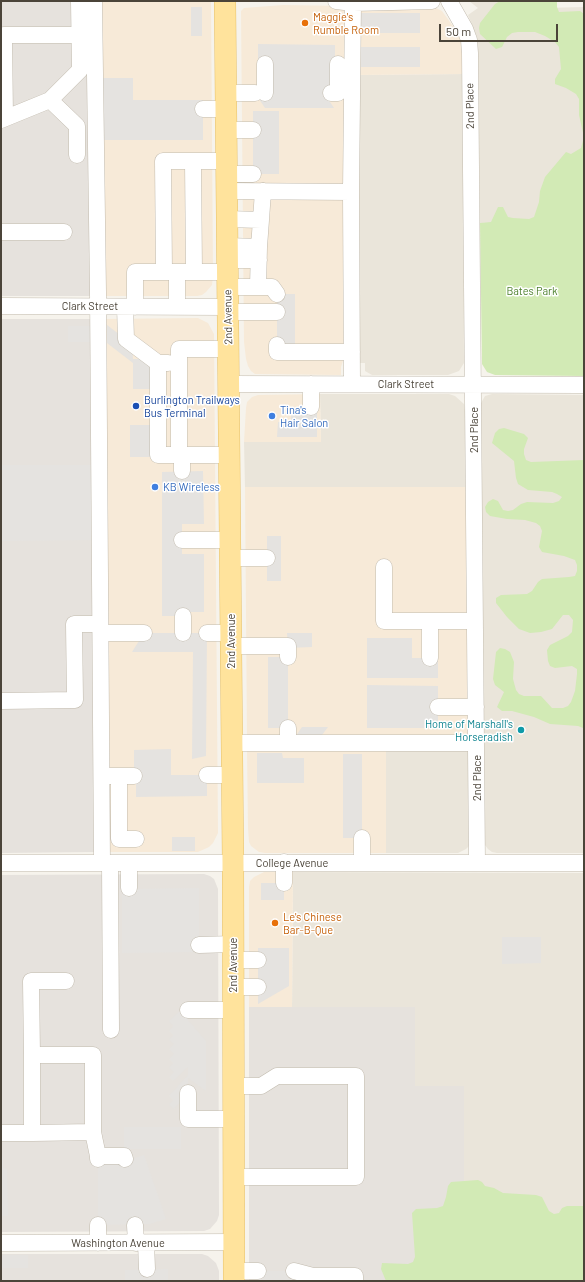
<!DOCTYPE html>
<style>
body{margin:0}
#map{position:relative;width:585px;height:1282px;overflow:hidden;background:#f6f3ec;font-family:Barlow,sans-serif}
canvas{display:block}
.frame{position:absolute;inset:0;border:2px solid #4b4439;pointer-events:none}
.scale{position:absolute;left:439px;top:24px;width:119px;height:18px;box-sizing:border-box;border:2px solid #4b4439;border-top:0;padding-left:5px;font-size:12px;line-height:14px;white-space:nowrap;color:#4b4439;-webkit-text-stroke:3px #fff;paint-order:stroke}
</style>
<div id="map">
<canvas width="585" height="1282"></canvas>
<div class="frame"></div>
<div class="scale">50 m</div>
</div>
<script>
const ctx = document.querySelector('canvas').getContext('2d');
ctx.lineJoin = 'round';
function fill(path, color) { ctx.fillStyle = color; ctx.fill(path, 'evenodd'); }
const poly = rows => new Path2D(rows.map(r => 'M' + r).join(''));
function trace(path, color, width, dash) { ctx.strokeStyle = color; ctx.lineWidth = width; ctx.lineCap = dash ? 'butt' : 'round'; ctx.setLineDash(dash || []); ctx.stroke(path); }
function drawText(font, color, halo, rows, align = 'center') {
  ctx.font = font + ' Barlow,sans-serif'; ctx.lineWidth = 3; ctx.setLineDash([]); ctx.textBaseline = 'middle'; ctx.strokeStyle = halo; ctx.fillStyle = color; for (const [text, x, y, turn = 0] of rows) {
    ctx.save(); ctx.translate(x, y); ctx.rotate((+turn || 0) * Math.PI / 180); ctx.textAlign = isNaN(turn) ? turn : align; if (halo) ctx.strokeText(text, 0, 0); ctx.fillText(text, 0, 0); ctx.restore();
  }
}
fill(poly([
 [469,1,544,1,544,8,584,7,584,222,480,223,478,48,477,37,468,15,478,8],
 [463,74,464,363,459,371,448,375,372,375,365,371,365,363,359,363,356,75],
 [320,394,449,394,455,396,464,404,465,410,466,487,245,487,244,442,321,442],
 [492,394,584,395,584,853,497,853,492,852,488,849,485,845,481,403,485,396],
 [386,748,469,750,469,846,466,849,458,853,386,853],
 [293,872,584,873,584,1281,431,1281,415,1086,292,1007]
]), '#eae5da');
fill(poly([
 [98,1,211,1,213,276,212,285,206,292,202,295,197,296,105,296],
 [283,5,345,6,348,345,341,367,341,375,255,374,251,371,248,366,246,359,244,342,241,11,244,8],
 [434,7,442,11,458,33,462,46,463,74,356,75,358,12,364,9],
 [198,318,208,323,214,334,218,833,213,843,209,847,198,852,107,852,104,319],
 [320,394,321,442,244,442,246,408,247,402,252,397,258,395],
 [245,487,466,487,469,735,457,738,247,738],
 [386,748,386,853,265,853,259,852,251,846,249,842,248,828,247,749],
 [264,872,293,872,292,1007,249,1007,249,887,250,881,254,877]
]), '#f7ead8');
fill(poly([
 [1,1,91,1,92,296,1,296],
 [1,319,93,319,96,852,1,853],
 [204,874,210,876,214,879,218,889,219,1215,217,1221,210,1229,204,1231,1,1232,1,875],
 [249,1007,415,1007,415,1086,464,1086,464,1232,431,1281,249,1281],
 [1,1254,202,1254,208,1256,216,1263,219,1271,219,1281,1,1281]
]), '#e6e2dd');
fill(poly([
 [500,1,557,1,557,7,559,12,580,11,584,14,584,376,495,375,487,372,482,364,480,223,491,222,498,207,503,207,508,217,513,218,529,219,534,217,539,202,540,191,545,177,566,152,571,154,581,148,584,137,579,115,579,99,576,94,566,88,555,84,555,79,561,69,559,47,555,42,545,36,535,32,518,32,512,33,507,37,502,47,496,49,480,34,479,28,480,23,495,4],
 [504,428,524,434,528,438,524,449,524,454,526,460,531,462,584,460,584,746,583,728,578,726,550,724,534,717,512,711,502,711,497,707,504,692,495,685,493,679,496,652,500,648,505,649,510,652,514,662,513,679,516,690,519,694,524,696,541,696,552,708,563,708,568,706,571,702,575,691,577,674,577,669,572,666,555,668,550,666,548,661,547,650,550,645,568,636,572,632,573,620,569,615,563,615,552,629,541,632,530,633,519,629,507,617,496,603,496,598,501,595,527,594,532,591,538,582,542,579,569,577,575,576,577,571,577,565,575,560,564,556,542,552,539,547,542,531,540,526,536,523,525,520,507,519,490,516,486,512,485,507,488,502,493,499,498,501,503,510,508,511,513,510,521,504,527,502,553,503,559,501,562,497,557,494,552,492,528,490,518,484,516,478,514,461,492,443,495,433,499,429],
 [478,1180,482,1182,485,1186,494,1188,503,1193,536,1195,542,1197,549,1211,554,1214,559,1213,562,1208,567,1206,584,1206,584,1281,386,1281,381,1269,382,1263,408,1264,413,1262,415,1257,412,1213,416,1209,437,1208,443,1206,446,1197,448,1186,451,1182]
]), '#d2eab5');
fill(poly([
 [191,7,202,7,202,36,191,36],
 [361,13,420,13,420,33,361,33],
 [258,44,335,45,335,64,331,93,324,93,334,108,265,108,255,93,272,93,258,64],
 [361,47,420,47,420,67,361,67],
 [103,78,133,78,133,100,203,100,203,140,103,140],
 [253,111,279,111,279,174,253,174],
 [277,294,295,294,295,345,277,345],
 [107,325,132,344,133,359,153,359,158,389,133,389,133,363,107,343],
 [68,326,90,326,90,342,68,342],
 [291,407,317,407,317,437,277,437,278,422,291,423],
 [130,425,158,425,158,457,130,457],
 [2,465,94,465,94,540,2,541],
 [203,471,204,524,182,524,182,554,204,554,204,612,183,612,183,616,162,616,162,472],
 [267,536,281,536,281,581,267,581],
 [144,633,207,633,206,756,192,759,193,652,132,652],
 [287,633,312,633,312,647,288,648],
 [367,638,412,638,412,658,438,658,438,678,367,678],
 [268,657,288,657,288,728,268,728],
 [367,685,438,686,438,728,367,728],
 [302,727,328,727,316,743,291,743],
 [171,749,171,775,207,775,207,796,136,797,136,776,134,776,134,750],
 [257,753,282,753,283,758,304,758,304,783,257,783],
 [343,754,362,754,362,838,343,838],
 [172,837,195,837,195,851,172,851],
 [261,883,284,883,284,900,261,900],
 [199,888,199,952,122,953,122,889],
 [502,937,541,937,541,963,502,964],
 [258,948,289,948,289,986,258,1004],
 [188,1004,188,1020,206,1041,206,1091,188,1078,188,1093,174,1109,169,1105,173,1100,169,1096,188,1075,188,1067,173,1081,169,1077,174,1072,169,1068,173,1063,169,1059,174,1054,169,1049,174,1044,169,1040,173,1035,169,1031,173,1026,169,1021],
 [124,1127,181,1127,181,1149,124,1149],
 [144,1155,166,1219,150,1224,98,1225,98,1159,132,1159],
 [1,1157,3,1157,3,1168,7,1169,8,1216,1,1216],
 [1,1255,28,1255,28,1268,1,1268],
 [168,1269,168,1281,125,1281,125,1270],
 [258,1271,294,1271,300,1281,258,1281]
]), '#e5e3e0');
const minor = poly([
 [94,1,98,292,102,863],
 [336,1,353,3,432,1],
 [449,1,465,29,469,40,470,53,477,863],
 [265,64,265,93],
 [226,93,255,93],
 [331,93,338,93,338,64],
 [50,100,77,126,77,155],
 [203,109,226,109],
 [5,118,4,35,80,35],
 [1,120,50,100,80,70,79,1],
 [226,130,253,130],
 [193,161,194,272],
 [227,174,253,174],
 [227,191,351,192],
 [227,219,261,220,263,191],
 [1,232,64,232],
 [227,246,259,247,261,220],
 [228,260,259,260],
 [164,272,163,161,227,161],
 [177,272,177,307],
 [228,287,272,287,277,294],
 [258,287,259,247],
 [1,306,228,307],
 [125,307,126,339,158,363,168,363],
 [135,307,135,272,228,272],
 [228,312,277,312],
 [277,345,277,352,352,352],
 [158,363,158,455,229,455],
 [229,384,584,385],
 [311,384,311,407],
 [352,384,351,192,353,3],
 [179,455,179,349,228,349],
 [182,455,182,471],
 [182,540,230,540],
 [230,558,267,558],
 [384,567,384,621,475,621],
 [183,616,183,633],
 [430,621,430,658],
 [101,633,144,633],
 [207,633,231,633],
 [231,646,288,646,288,657],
 [1,701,75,700,74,624,100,624],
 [438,707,476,707],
 [288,728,288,743],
 [232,743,476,743],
 [207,775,232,775],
 [108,776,134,776],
 [119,776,119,839,136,839],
 [362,838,362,863],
 [284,862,284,883],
 [1,863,584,863],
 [110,863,111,1030],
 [129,863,129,888],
 [199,945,233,944],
 [233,960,258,960],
 [233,987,258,987],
 [188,1010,233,1010],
 [32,1055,31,981,66,981],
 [234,1086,261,1086,277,1076,356,1076,356,1177,234,1177],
 [188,1093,188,1119,234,1119],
 [93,1132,32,1133,32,1055,93,1055,93,1132,98,1156],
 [1,1133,32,1133],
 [98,1159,98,1156,124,1156,125,1159],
 [98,1225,98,1243],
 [135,1225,136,1243],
 [1,1243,234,1242],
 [146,1243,147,1269],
 [234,1271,258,1271],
 [294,1271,313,1276,355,1276,355,1281]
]);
const major = poly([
 [225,1,233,862,234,1281]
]);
trace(minor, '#c2bbae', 17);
trace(major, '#e6c16a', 22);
trace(minor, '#fff', 16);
trace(major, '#ffe39c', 21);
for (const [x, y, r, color] of [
 [305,23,4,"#e8710a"],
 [136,406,4,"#1a4fb4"],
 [272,416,4,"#3f7fe0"],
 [155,487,4,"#3f7fe0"],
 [521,730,4,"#0f9aa8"],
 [275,923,4,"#e8710a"]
]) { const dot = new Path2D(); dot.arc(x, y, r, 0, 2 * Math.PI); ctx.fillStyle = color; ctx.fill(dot); trace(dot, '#fff', 1.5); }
drawText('11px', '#c56008', '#fff', [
 ["Maggie's",313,17],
 ["Rumble Room",313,30],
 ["Le's Chinese",283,917],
 ["Bar-B-Que",283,930]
], 'left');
drawText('11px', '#4b4439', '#fff', [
 ["2nd Place",470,106,-91],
 ["Clark Street",90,306],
 ["2nd Avenue",228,317,-91],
 ["Clark Street",406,384],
 ["2nd Place",474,430,-90],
 ["2nd Avenue",231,641,-90],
 ["2nd Place",477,778,-90],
 ["College Avenue",292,863],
 ["2nd Avenue",233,965,-90],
 ["Washington Avenue",118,1243]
]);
drawText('11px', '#4a7f2a', '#fff', [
 ["Bates Park",532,291]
]);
drawText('11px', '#164399', '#fff', [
 ["Burlington Trailways",144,400],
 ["Bus Terminal",144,413]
], 'left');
drawText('11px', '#366cbe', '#fff', [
 ["Tina's",280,410],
 ["Hair Salon",280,423],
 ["KB Wireless",163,487]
], 'left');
drawText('11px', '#0d838f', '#fff', [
 ["Home of Marshall's",513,724],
 ["Horseradish",513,737]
], 'right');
</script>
